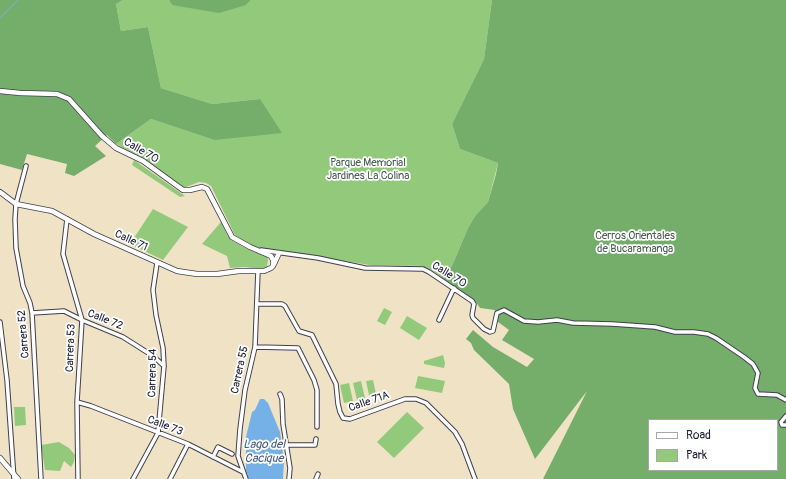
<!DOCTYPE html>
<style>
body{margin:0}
#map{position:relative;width:786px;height:479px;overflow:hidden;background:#f0e2c5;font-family:Pangolin,sans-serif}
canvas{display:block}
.legend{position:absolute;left:648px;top:419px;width:130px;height:52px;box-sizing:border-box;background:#fff;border:1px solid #a7a7b1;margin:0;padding:5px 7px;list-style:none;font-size:12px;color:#22223b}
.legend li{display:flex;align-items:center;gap:8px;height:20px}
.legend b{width:20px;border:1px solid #a7a7b1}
</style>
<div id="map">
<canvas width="786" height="479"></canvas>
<ul class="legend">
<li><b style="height:5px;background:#fff"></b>Road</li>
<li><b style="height:11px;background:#92c97b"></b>Park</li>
</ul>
</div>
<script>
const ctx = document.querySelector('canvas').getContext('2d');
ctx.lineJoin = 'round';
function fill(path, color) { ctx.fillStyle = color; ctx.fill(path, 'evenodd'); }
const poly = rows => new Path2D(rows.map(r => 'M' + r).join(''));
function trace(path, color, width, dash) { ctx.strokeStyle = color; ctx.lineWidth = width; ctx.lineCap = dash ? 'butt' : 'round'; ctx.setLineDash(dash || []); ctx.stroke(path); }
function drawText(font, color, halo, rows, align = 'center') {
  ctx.font = font + ' Pangolin,sans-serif'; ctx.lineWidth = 3.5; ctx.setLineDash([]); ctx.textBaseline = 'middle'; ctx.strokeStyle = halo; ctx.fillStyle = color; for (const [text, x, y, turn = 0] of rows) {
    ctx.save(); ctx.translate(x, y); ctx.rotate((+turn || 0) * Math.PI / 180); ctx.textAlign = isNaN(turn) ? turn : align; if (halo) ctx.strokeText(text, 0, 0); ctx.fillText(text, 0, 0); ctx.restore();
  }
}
fill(poly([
 [123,0,169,0,172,5,246,5,251,0,492,0,484,59,452,124,460,149,498,163,488,202,475,216,468,228,452,266,441,277,428,268,420,266,370,265,254,247,241,240,235,235,211,186,206,183,199,182,186,187,182,187,147,161,116,144,151,119,214,140,260,99,212,104,161,88,148,27,121,31,116,4],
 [134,160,171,186,185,196,180,197,132,165],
 [153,209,188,227,163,260,130,244],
 [221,222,227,235,233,241,251,251,267,257,268,260,267,266,262,269,244,267,230,268,227,256,202,244],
 [384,308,392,312,385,325,377,321],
 [407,316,427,328,419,340,400,328],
 [443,355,445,363,444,368,424,364,424,361],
 [418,376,445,381,442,393,415,388],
 [373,380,376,394,369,395,366,381],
 [361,381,365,398,357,400,353,383],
 [349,383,353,401,344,403,340,385],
 [14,407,25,407,26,425,15,426],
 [407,412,424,428,394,458,377,442],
 [59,442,69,448,75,455,74,462,71,467,64,461,60,471,45,470,41,445]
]), '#92c97b');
fill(poly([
 [0,0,123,0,116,4,121,31,148,27,161,88,212,104,260,99,282,133,214,140,151,119,116,144,107,135,95,146,106,156,74,176,65,173,67,164,27,154,22,170,0,164],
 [169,0,251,0,246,5,219,13,172,5],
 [492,0,786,0,786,479,543,479,587,391,535,459,513,409,509,384,474,350,471,343,466,339,473,330,493,347,527,367,534,359,502,340,509,330,494,319,495,310,480,308,476,302,468,296,441,277,452,266,468,228,475,216,488,202,496,174,498,163,460,149,452,124,484,59],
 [649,420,777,420,777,470,649,470]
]), '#75ad6b');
fill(poly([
 [260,399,264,399,268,403,280,432,284,461,283,479,249,479,246,470,246,437,252,412,255,410]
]), '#75b1e7');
trace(poly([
 [0,18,18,0]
]), '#75b1e7', 1);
const street = poly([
 [26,166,16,204,15,219,16,248,23,286,30,303,32,313,41,479],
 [67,219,63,254,82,320,77,402,78,479],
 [261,250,318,258,365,268,423,269,429,272,472,301,474,304,472,315,473,318,484,329,490,332,493,331,497,313,504,310,524,321,538,322,557,320,573,323,612,324,655,327,675,332,694,332,708,334,716,338,744,357,753,364,758,373,755,388,758,394,777,395,786,400],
 [257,304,282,304,285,306,299,331,312,335,336,384,338,404,340,412,343,418,350,419,405,399,416,399,426,403,455,432,462,444,475,479],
 [32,313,64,311,82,320,123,337,153,356,164,366],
 [439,320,454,288],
 [0,322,7,380,14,479],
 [255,347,298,348,314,380,317,390,317,427],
 [280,394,282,399,283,424,290,468,289,479],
 [77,402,91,406,188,444,243,472],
 [786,416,781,422,782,425,786,425],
 [286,445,315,445,316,439],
 [213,457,218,447,232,454],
 [133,479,158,433,164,366,163,348,156,315,153,290,157,263],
 [170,479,188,444],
 [246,479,238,456,240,429,245,390,255,347,258,271],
 [316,479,318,474]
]);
const secondary = poly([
 [0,91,20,93,57,94,69,99,102,136,116,148,143,161,183,190,190,190,202,187,207,189,232,237,250,247,271,256,273,260,273,266,271,268,264,271,239,271,217,274,197,274,177,271,94,234,52,211,16,204,0,192],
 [274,264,279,253],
 [0,458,18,479]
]);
trace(street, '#413f50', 5.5);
trace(secondary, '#413f50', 6);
trace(street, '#fff', 3.5);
trace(secondary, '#fff', 4.5);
drawText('11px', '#22223b', '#fff', [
 ["Calle 70",141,151,30],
 ["Calle 71",131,241,25],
 ["Calle 70",449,275,32],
 ["Calle 72",105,320,22],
 ["Carrera 52",24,334,-95],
 ["Carrera 53",71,348,-88],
 ["Carrera 55",240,370,-78],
 ["Carrera 54",153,373,-89],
 ["Calle 71A",369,402,-19],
 ["Calle 73",165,426,21]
]);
drawText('11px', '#495c51', '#fff', [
 ["Parque Memorial",368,163],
 ["Jardines La Colina",368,176],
 ["Cerros Orientales",635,236],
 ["de Bucaramanga",635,249]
]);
drawText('italic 12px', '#435b80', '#fff', [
 ["Lago del",264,445],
 ["Cacique",264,459]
]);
</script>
